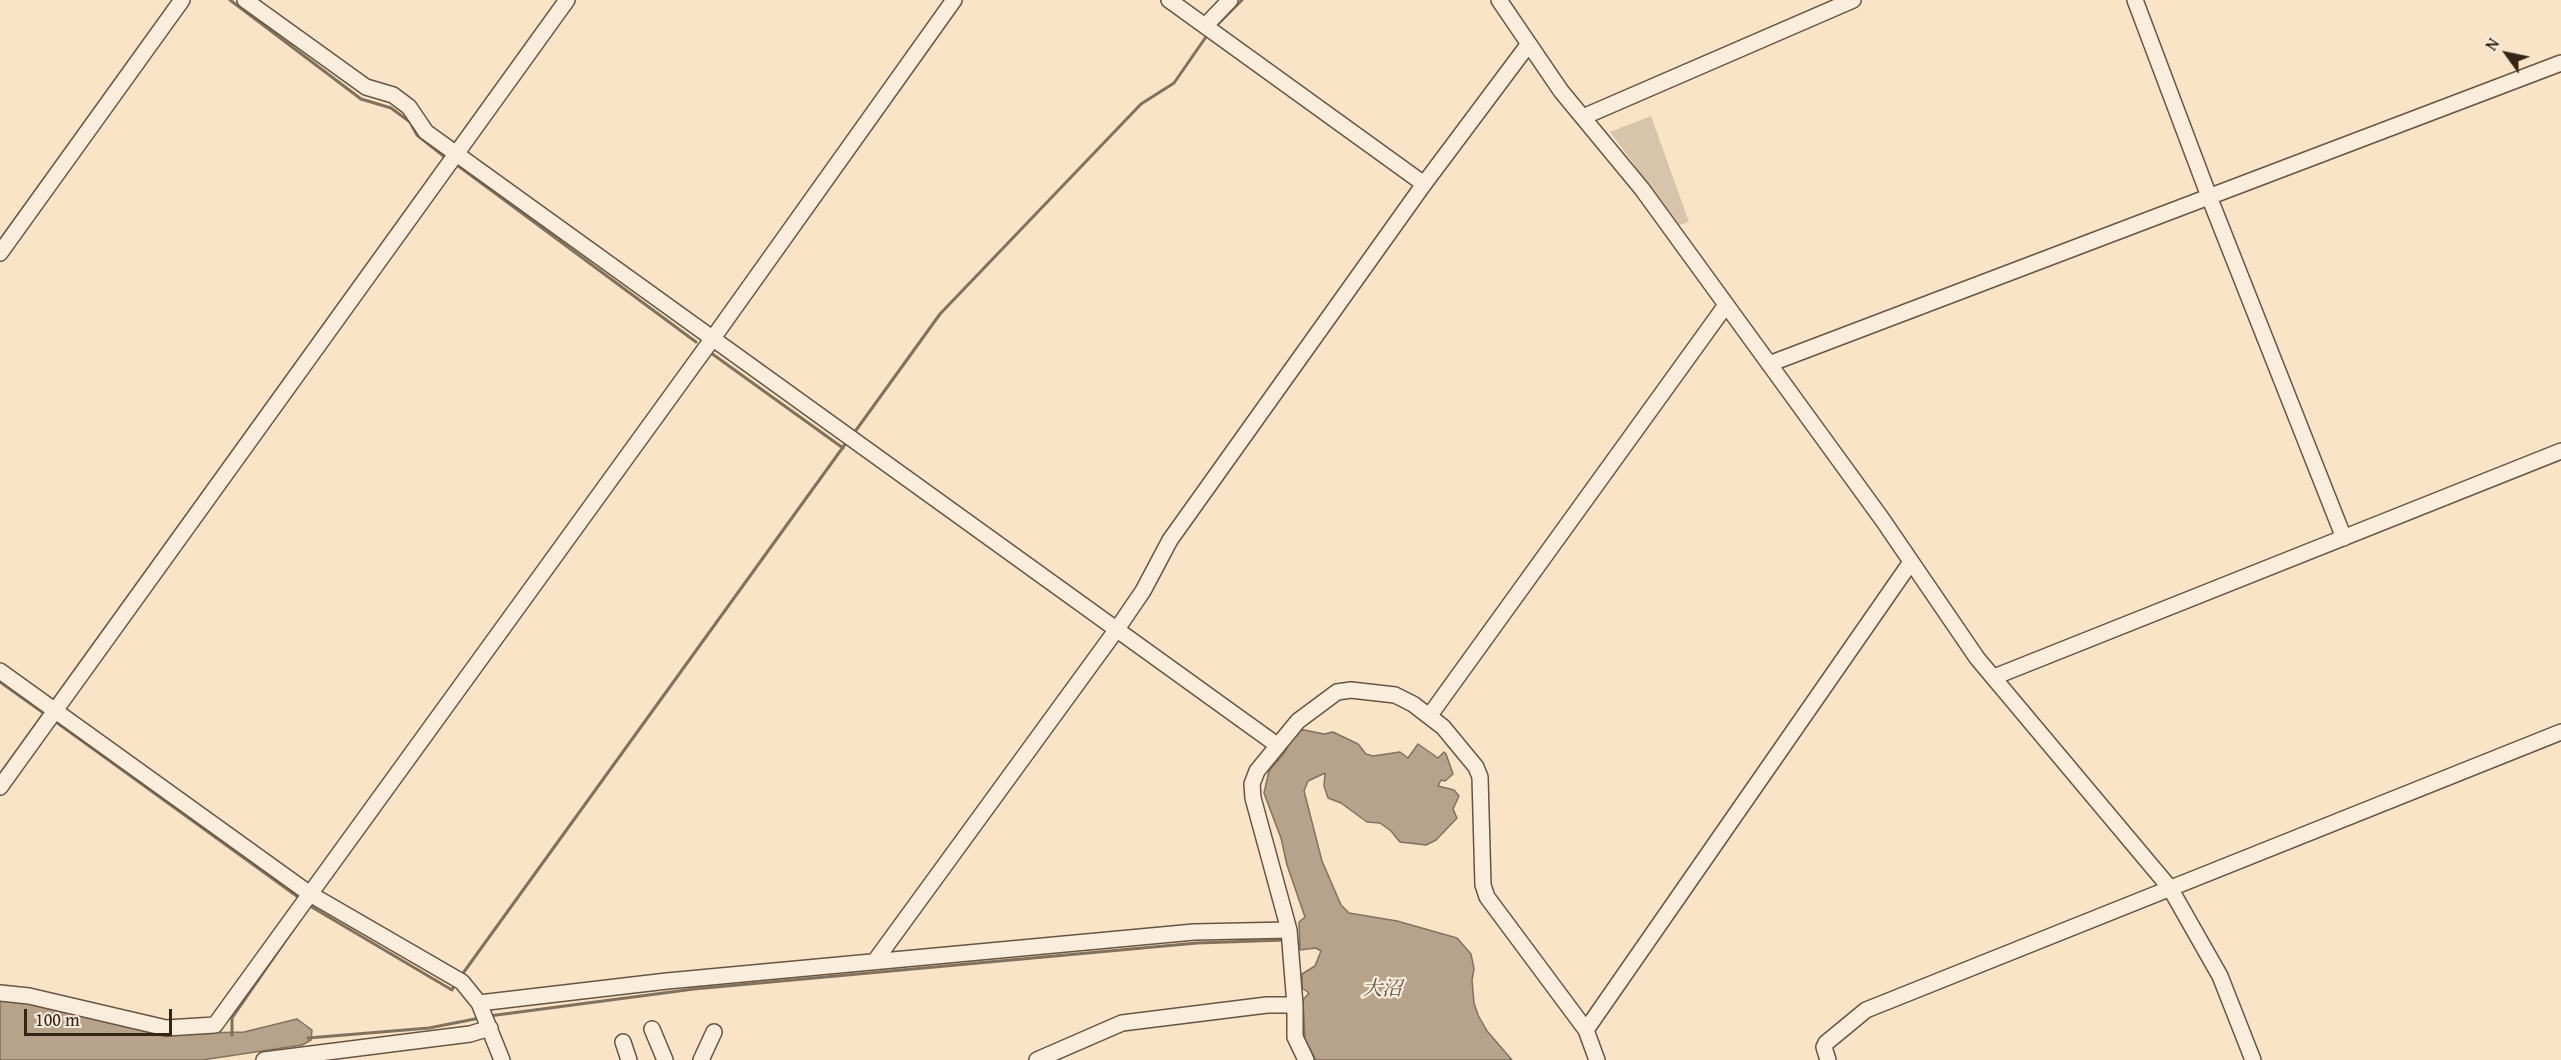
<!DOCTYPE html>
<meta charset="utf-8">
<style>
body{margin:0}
#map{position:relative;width:2561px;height:1060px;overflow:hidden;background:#f9e4c8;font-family:"Gentium Book Plus",serif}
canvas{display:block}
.north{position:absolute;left:2477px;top:24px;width:60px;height:60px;-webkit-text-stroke:4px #fbeddb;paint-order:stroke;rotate:303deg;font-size:16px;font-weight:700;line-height:24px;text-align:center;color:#362517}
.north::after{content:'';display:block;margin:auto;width:21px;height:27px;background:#362517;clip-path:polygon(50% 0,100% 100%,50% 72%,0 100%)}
.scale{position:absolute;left:24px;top:1009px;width:148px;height:27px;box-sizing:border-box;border:3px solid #362517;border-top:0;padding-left:8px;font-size:18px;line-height:21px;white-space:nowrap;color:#362517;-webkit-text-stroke:4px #fbeddb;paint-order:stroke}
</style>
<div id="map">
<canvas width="2561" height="1060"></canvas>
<div class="north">N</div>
<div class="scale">100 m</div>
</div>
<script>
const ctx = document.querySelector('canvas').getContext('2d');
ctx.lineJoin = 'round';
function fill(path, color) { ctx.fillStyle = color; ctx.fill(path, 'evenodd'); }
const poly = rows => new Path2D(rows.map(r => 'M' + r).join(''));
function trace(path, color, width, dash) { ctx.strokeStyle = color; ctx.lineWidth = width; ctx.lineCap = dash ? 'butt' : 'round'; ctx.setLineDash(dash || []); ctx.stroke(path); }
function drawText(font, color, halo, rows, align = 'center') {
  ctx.font = font + ' "Gentium Book Plus","Noto Serif JP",serif'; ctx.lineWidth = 4.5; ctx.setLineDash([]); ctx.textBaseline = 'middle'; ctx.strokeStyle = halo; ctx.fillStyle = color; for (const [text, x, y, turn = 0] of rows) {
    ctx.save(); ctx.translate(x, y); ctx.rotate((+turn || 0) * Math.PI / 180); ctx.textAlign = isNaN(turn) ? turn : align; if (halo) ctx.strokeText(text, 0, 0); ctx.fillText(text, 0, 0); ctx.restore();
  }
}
fill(poly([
 [1651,116,1689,222,1679,225,1610,132]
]), '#d8c4aa');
const water = poly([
 [1304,730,1324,734,1333,732,1358,744,1366,754,1373,756,1400,752,1408,758,1418,744,1438,758,1444,752,1446,754,1453,774,1445,781,1441,780,1438,786,1454,790,1459,796,1453,809,1457,818,1436,840,1426,845,1400,842,1391,831,1380,823,1367,822,1341,803,1328,798,1324,786,1325,773,1308,781,1304,791,1322,861,1341,905,1349,913,1397,921,1457,938,1471,954,1474,969,1472,980,1474,1003,1478,1015,1487,1031,1512,1060,1316,1060,1305,1040,1303,1000,1309,993,1302,988,1302,974,1315,966,1321,951,1316,948,1300,950,1299,922,1305,917,1287,865,1281,838,1264,793,1269,771,1285,752,1296,731,1304,730],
 [0,998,32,1001,163,1034,244,1032,297,1019,312,1030,311,1040,302,1045,202,1060,0,1060,0,998]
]);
fill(water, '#b7a38c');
trace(water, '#83715d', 1.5);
trace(poly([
 [230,0,361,99,391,108,410,122,417,135,446,158],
 [1215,27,1242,0],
 [457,165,696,342],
 [711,353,843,448],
 [854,433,940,314,1141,104,1174,83,1208,34],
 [0,682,45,714],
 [56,722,298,897],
 [310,906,452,990,455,984],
 [461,976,846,443],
 [489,1016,694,989,1197,943,1286,940],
 [232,1035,232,1018,297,924],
 [308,1038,429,1028,480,1018]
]), '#83715d', 3);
const minor = poly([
 [245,0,366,87,393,95,409,107,426,132,1277,745],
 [1169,0,1424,184],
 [1499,0,1561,91,1642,189,1882,519,1977,658,2170,888,2220,976,2253,1060],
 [2135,0,2210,199,2344,538],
 [1205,26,1230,0],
 [1583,117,1853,0],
 [0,253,182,0],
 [1769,364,2561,63],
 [0,671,310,894,462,982,479,1003,502,1060],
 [1994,677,2561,451],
 [1430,715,1726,305],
 [0,787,567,0],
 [875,961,1117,629,1143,591,1170,540,1424,184,1528,45],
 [0,993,29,996,166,1028,215,1025,713,338,954,0],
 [479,1003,667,981,1194,932,1289,930],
 [652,1029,665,1060],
 [1586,1030,1911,562],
 [623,1042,629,1060],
 [264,1060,470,1034,490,1028],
 [701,1060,714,1032],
 [1037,1060,1122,1023,1267,1005,1295,1005],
 [1306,1060,1295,1037,1295,1005,1289,930,1253,798,1252,784,1257,771,1298,721,1337,692,1351,690,1395,695,1413,704,1443,727,1476,767,1480,777,1483,885,1487,897,1586,1030,1597,1060],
 [1828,1060,1824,1047,1826,1043,1866,1010,2561,732]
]);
trace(minor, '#675543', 18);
trace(minor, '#fbeddb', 15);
drawText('italic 20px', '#635140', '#fbeddb', [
 ["大沼",1382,990]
]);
</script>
